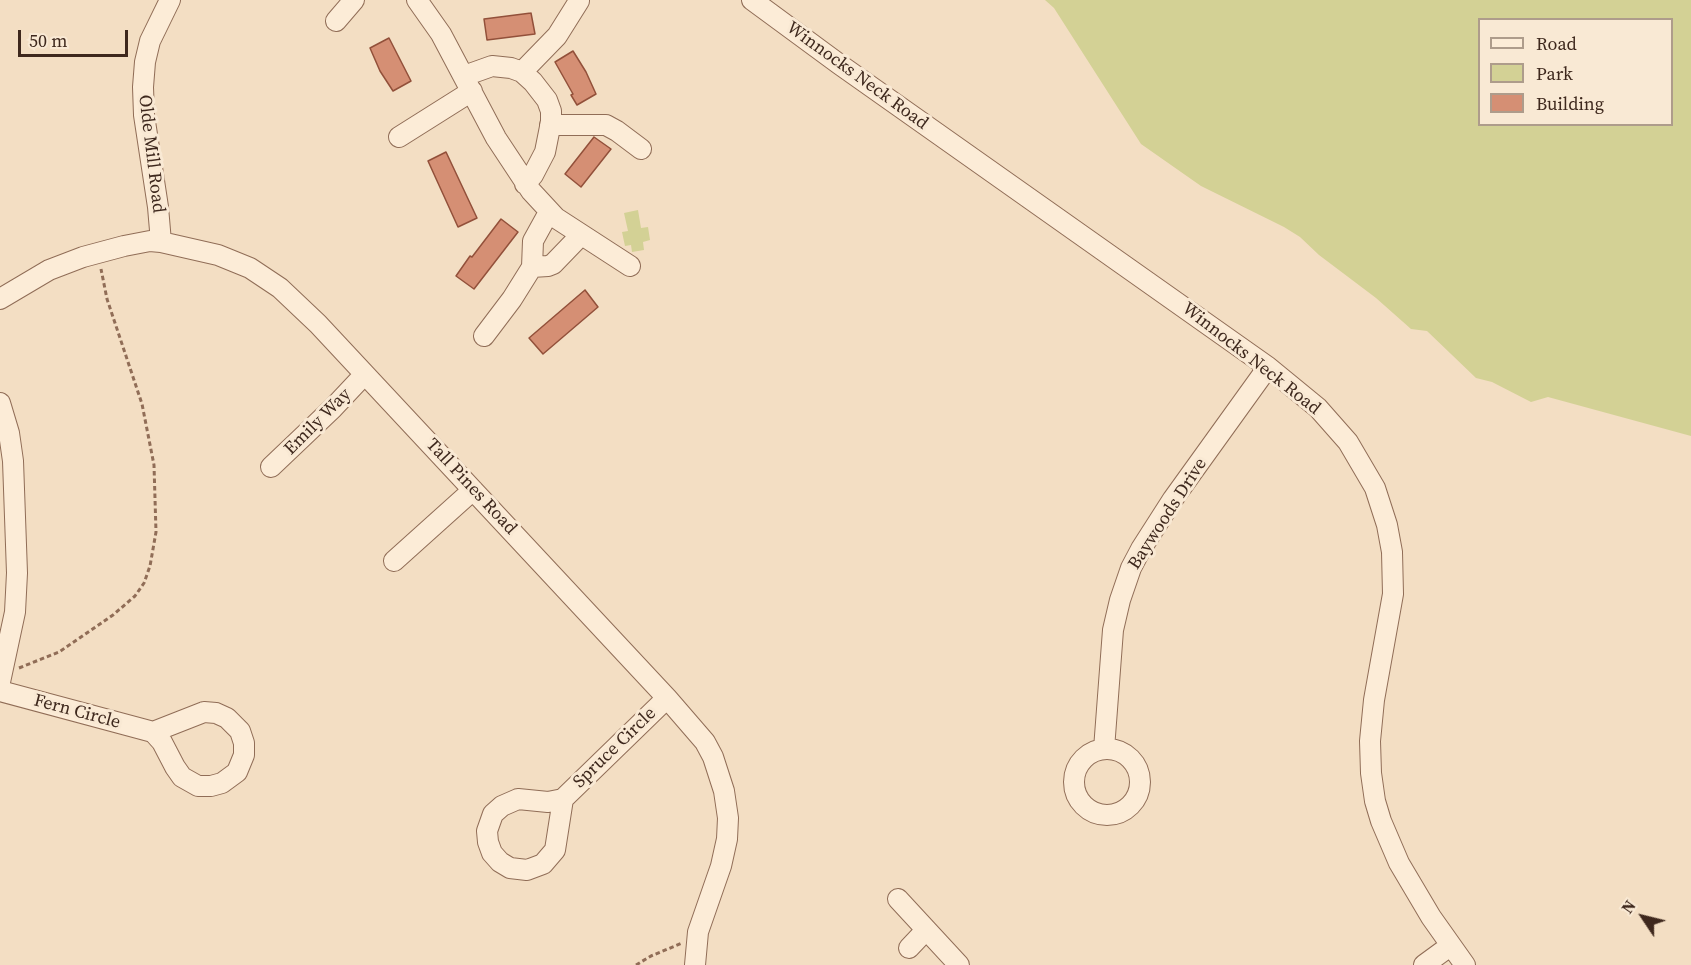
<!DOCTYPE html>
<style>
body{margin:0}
#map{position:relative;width:1691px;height:965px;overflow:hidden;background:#f3dec3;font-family:"Source Serif 4",serif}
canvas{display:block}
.legend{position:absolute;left:1478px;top:18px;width:195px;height:108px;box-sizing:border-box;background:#f9e9d4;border:2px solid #ae9c8b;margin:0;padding:8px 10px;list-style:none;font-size:18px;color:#3e281d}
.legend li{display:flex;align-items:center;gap:12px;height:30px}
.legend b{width:30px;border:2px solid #ae9c8b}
.north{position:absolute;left:1613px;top:887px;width:60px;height:60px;-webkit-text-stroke:4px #f9e9d4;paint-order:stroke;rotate:305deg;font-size:16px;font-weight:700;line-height:24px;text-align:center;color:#3e281d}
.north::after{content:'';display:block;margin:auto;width:21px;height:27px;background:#3e281d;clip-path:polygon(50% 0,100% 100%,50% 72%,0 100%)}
.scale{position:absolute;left:18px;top:30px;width:110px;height:27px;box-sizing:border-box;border:3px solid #3e281d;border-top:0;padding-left:8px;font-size:18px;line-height:21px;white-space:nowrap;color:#3e281d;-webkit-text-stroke:4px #f9e9d4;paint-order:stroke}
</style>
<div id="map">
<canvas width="1691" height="965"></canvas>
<ul class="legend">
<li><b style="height:8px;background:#fcecd7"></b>Road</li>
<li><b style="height:16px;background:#d3d195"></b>Park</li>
<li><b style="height:16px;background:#d58f74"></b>Building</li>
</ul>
<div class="north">N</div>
<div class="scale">50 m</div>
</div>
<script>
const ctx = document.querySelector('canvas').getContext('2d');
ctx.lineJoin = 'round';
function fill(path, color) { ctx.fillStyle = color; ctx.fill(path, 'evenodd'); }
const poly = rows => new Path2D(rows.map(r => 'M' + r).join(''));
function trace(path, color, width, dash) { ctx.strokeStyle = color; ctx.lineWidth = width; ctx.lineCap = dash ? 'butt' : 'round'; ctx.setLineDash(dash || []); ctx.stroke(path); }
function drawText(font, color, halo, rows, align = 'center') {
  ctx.font = font + ' "Source Serif 4",serif'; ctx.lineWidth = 6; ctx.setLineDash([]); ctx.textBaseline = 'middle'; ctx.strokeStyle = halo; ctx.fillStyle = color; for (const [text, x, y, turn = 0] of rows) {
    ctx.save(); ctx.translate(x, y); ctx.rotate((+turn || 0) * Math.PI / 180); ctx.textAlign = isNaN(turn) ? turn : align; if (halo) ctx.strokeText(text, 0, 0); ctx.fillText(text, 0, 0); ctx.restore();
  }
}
fill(poly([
 [1045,0,1691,0,1691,436,1548,397,1531,402,1492,382,1476,378,1427,331,1411,329,1376,298,1319,255,1300,237,1284,227,1201,186,1141,144,1054,8],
 [1480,20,1672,20,1672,124,1480,124],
 [638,210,641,228,648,227,650,240,643,242,644,250,632,252,631,245,625,246,622,232,628,231,624,213]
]), '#d3d195');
const building = poly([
 [531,13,535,34,487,40,484,19,531,13],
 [389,38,411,81,393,91,380,71,370,48,389,38],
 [573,51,586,72,596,94,577,105,571,95,573,94,555,62,573,51],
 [594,137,611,149,581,187,565,174,594,137],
 [446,152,477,218,458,227,428,161,446,152],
 [501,219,518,232,474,289,456,276,470,256,472,257,501,219],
 [585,290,598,307,543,354,529,338,585,290]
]);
fill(building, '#d58f74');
trace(building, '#92503a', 1.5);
const minor = poly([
 [417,0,441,34,496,138,531,191,556,218,630,266],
 [752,0,839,64,1268,367,1318,408,1348,442,1375,488,1387,525,1392,552,1393,594,1374,700,1370,741,1371,773,1375,801,1381,821,1399,863,1431,917,1465,965],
 [336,21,354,0],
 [522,72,557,36,579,1],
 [464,76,492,66,511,68,522,72,533,82,547,100,551,111,551,122,545,152,533,175,525,184],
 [550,125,606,125,617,131,641,149],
 [399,137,472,91],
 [161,242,158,207,144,115,143,87,145,62,150,41,170,0],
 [532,267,548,266,553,264,581,235],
 [0,299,49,270,83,257,124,246,150,241,161,242,218,255,250,268,280,288,318,324,667,698,705,742,713,757,724,791,728,818,727,839,721,866,698,932,695,965],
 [484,336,512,299,532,267,533,241,549,212],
 [0,403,9,433,13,461,17,573,15,612,0,682],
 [271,467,333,408,364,375],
 [394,561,473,490],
 [0,691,153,732],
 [204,712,216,713,227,718,240,731,244,743,244,755,237,772,222,783,211,786,198,786,182,777,175,767,162,742,153,732,204,712],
 '1074 782a33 33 0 1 1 66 0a33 33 0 1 1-66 0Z',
 [1104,749,1113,630,1120,600,1131,568,1141,549,1173,499,1268,367],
 [518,799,548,802,563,799,555,850,543,864,527,870,510,868,500,862,492,853,488,842,487,831,493,814,502,806,518,799],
 [563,799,667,698],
 [898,899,959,965],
 [909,948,926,930],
 [1424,965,1450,946]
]);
trace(minor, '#906d57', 22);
trace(poly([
 [19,668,59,652,113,615,135,596,144,583,150,566,156,532,154,465,142,404,107,299,101,269],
 [636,965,651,956,682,943]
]), '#906d57', 3, [4.5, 3]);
trace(minor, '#fcecd7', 20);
drawText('18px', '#3e281d', '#f9e9d4', [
 ["Winnocks Neck Road",857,76,36],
 ["Olde Mill Road",151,154,83],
 ["Winnocks Neck Road",1251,359,38],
 ["Emily Way",318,422,-45],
 ["Tall Pines Road",471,487,47],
 ["Baywoods Drive",1168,514,-57],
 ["Fern Circle",77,712,15],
 ["Spruce Circle",615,748,-44]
]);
</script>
